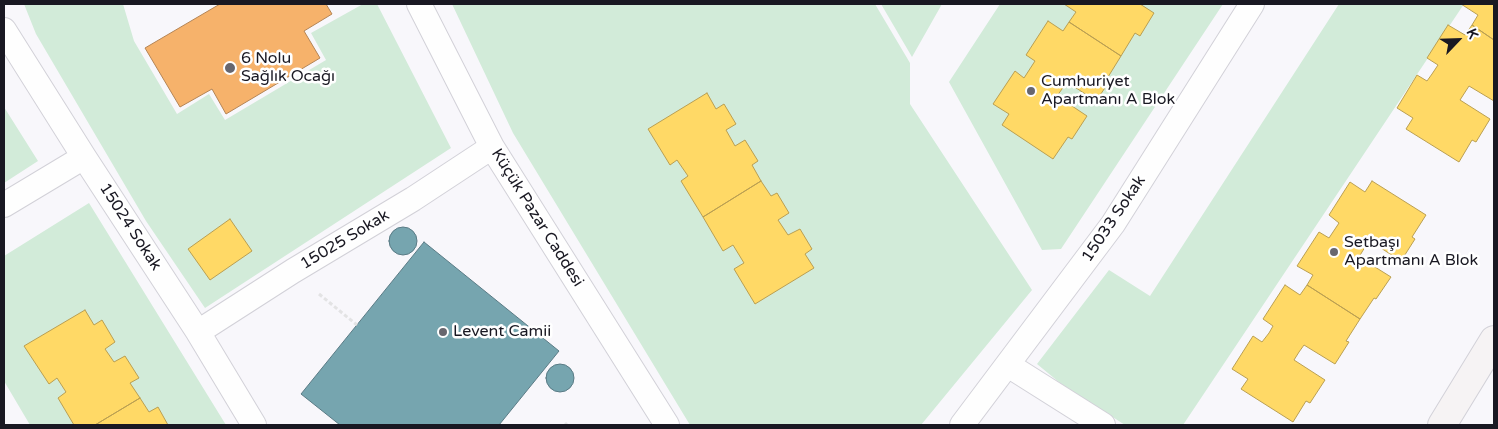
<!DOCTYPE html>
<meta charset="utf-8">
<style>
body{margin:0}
#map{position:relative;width:1498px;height:429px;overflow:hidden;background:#f8f7fb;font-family:"Varela Round",sans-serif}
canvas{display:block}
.frame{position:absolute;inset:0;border:5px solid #191822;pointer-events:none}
.north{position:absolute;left:1433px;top:15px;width:50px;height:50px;-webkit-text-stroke:4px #fff;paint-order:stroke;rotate:66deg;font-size:14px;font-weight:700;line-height:20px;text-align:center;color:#191822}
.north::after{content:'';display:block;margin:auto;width:18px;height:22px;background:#191822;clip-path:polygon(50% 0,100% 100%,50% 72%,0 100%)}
</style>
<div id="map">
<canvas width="1498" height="429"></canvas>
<div class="frame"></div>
<div class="north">K</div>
</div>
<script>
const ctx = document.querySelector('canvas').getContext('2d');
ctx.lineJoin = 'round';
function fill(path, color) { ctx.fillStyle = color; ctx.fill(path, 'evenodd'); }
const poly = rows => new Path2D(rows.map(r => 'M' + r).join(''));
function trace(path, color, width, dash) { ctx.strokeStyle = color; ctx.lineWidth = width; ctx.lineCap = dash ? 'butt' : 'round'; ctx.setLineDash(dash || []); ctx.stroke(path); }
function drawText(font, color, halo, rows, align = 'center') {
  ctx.font = font + ' "Varela Round",sans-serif'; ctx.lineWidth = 5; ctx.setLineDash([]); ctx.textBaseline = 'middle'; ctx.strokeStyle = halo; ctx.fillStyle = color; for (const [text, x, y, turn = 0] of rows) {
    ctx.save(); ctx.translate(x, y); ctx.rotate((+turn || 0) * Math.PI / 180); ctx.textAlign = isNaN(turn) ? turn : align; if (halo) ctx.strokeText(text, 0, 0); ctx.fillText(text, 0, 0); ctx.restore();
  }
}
fill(poly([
 [24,4,123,4,134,41,177,114,209,94,225,120,326,60,311,33,363,4,377,4,451,148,205,308,146,221,36,34],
 [452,4,875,4,910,63,910,104,1032,290,921,425,690,425,513,133],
 [881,4,942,4,912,57],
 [1000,4,1223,4,1061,249,1042,250,949,82],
 [1339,4,1464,4,1183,425,1125,425,1060,383,1037,364,1109,270,1150,296],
 [4,107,38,161,4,183],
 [89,203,226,425,30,425,4,381,4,256]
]), '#d2ebd9');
const homes = poly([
 [1064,4,1140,4,1154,13,1140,36,1135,33,1121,56,1069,22,1076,12,1064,4],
 [1461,4,1494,4,1494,40,1472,25,1478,15,1461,4],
 [1048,21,1063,31,1069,22,1121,56,1108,77,1111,79,1096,101,1067,82,1057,96,1087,116,1072,139,1068,137,1053,159,1002,125,1009,114,993,104,1015,71,1024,78,1035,61,1026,55,1048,21],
 [1448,25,1465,35,1472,25,1494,40,1494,101,1469,86,1460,100,1490,119,1476,142,1472,140,1459,162,1406,129,1413,118,1397,108,1417,75,1427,81,1432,74,1438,65,1427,58,1448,25],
 [707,93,716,109,724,104,736,124,726,130,735,146,745,140,758,161,752,165,761,181,703,217,681,181,688,176,677,160,670,165,648,129,707,93],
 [761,181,771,196,777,193,789,213,778,220,788,235,800,229,812,249,805,254,814,268,755,304,734,269,744,263,733,245,723,251,703,217,761,181],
 [1372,181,1426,215,1412,237,1415,239,1401,261,1370,241,1365,247,1359,257,1391,277,1376,299,1374,298,1360,319,1307,285,1313,275,1297,266,1319,232,1329,238,1339,223,1329,215,1350,182,1365,192,1372,181],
 [230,219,252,251,210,280,188,249,230,219],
 [1285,285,1300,295,1307,285,1360,319,1346,341,1349,342,1335,364,1304,345,1299,352,1294,360,1325,380,1310,403,1306,401,1293,422,1241,389,1248,379,1232,369,1253,336,1262,342,1269,333,1273,326,1263,319,1285,285],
 [85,310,94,325,102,320,115,342,105,349,114,362,125,356,139,378,130,383,140,398,95,425,74,425,58,398,66,392,57,378,49,384,24,346,85,310],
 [140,398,149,412,158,407,168,425,95,425,140,398]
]);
fill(homes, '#ffd966');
trace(homes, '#ba9f52', 1);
const health = poly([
 [220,4,326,4,332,14,304,31,320,58,226,114,212,89,180,107,145,48,220,4]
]);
fill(health, '#f6b26b');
trace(health, '#b48455', 1);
const public = poly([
 '389 241a14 14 0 1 1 28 0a14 14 0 1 1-28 0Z',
 [424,242,559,351,499,425,340,425,301,394,424,242],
 '546 378a14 14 0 1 1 28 0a14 14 0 1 1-28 0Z'
]);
fill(public, '#76a5af');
trace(public, '#5a7b85', 1);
const lane = poly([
 [419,4,492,147,667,425],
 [4,30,84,157,198,332,254,425],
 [4,205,84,157],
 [198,332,293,271,413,199,492,147],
 [1008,365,1103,425],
 [962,425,1113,224,1252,4]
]);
const secondary = poly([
 [1442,425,1494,340]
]);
trace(lane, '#d2d1d8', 26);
trace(secondary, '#d2d1d8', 30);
trace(poly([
 [319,294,357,325],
 [565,423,567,425]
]), '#e3e3e4', 3, [4, 2.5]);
trace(lane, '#fefefe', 24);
trace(secondary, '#f6f3f4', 28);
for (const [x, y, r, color] of [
 [230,68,6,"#67666e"],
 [1031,91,5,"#67666e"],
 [1334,252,5,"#67666e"],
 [443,332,5,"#67666e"]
]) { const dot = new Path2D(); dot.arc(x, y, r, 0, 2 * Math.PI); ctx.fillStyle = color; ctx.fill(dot); trace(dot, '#fff', 2); }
drawText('16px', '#191822', '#fff', [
 ["6 Nolu",241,59],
 ["Sağlık Ocağı",241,77],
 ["Cumhuriyet",1041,82],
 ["Apartmanı A Blok",1041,100],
 ["Setbaşı",1344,243],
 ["Apartmanı A Blok",1344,261],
 ["Levent Camii",453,332]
], 'left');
drawText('16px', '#191822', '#fff', [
 ["Küçük Pazar Caddesi",537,218,58],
 ["15033 Sokak",1114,219,-56],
 ["15024 Sokak",130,227,57],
 ["15025 Sokak",345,240,-31]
]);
</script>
